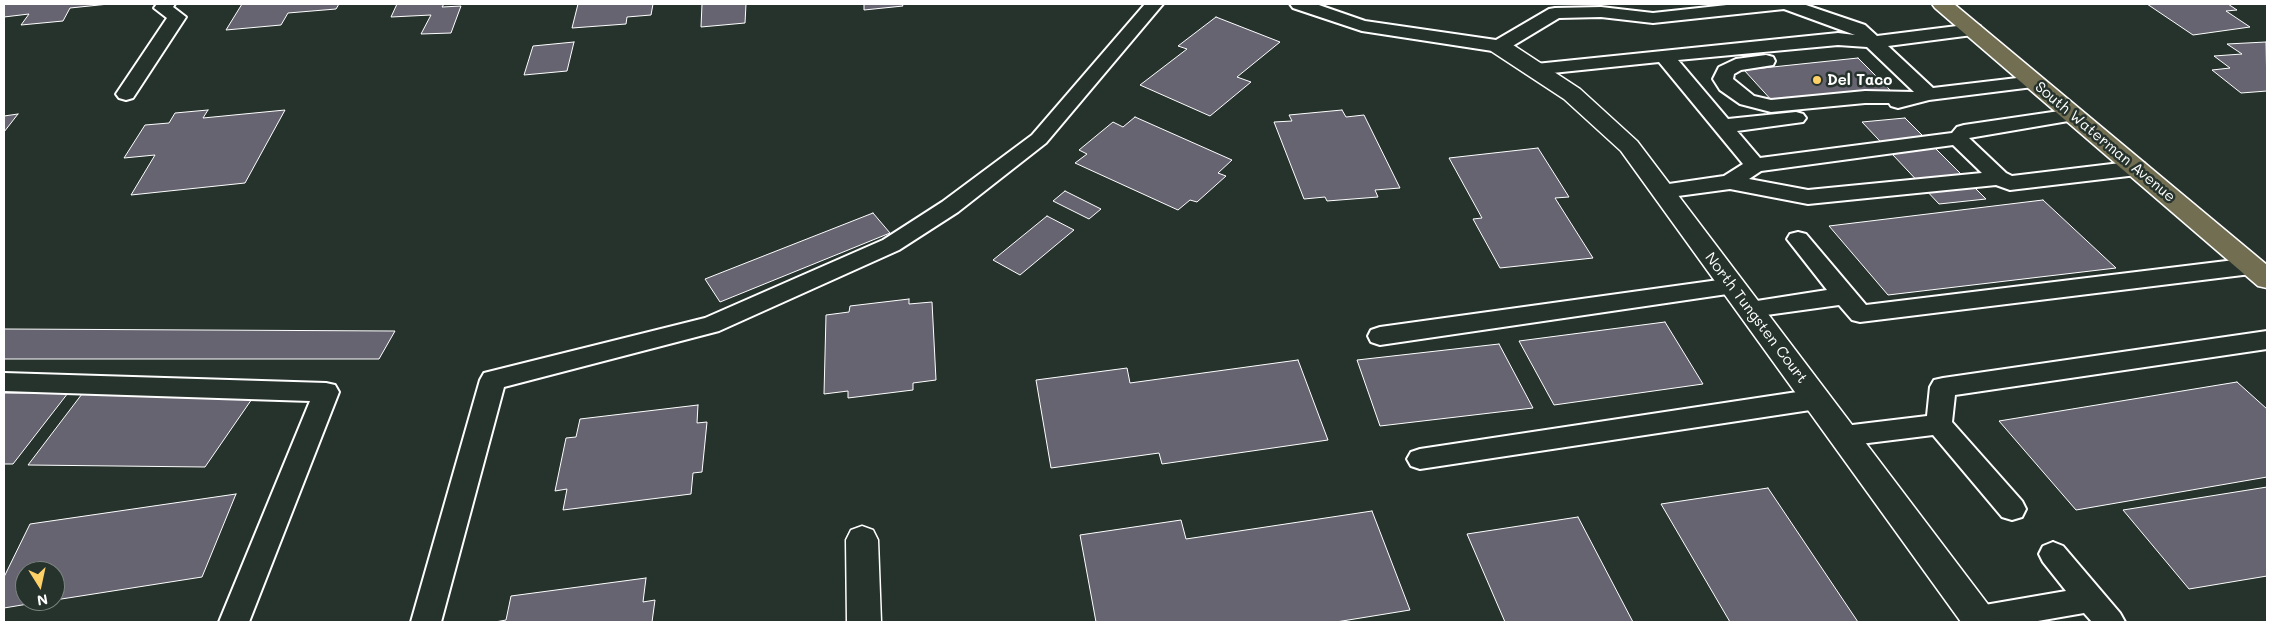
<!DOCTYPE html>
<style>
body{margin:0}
#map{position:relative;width:2271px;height:626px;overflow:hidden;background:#26332d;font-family:Mali,sans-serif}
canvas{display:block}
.frame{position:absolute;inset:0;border:5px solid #fff;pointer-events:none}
.north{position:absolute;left:15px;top:561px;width:50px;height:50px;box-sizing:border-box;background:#26332d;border:1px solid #7d8581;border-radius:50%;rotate:170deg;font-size:14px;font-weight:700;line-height:20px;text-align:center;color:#fff}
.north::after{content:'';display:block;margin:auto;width:18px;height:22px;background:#ffd166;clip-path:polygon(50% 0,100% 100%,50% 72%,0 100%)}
</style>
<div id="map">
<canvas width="2271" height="626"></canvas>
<div class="frame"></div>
<div class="north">N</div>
</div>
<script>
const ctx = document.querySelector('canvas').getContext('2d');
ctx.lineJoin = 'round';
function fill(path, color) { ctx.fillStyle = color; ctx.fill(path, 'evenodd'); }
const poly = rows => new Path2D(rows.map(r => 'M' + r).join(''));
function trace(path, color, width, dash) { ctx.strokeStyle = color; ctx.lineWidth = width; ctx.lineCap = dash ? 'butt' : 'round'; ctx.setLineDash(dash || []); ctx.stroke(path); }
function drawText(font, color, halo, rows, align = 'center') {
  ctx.font = font + ' Mali,sans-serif'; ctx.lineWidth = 5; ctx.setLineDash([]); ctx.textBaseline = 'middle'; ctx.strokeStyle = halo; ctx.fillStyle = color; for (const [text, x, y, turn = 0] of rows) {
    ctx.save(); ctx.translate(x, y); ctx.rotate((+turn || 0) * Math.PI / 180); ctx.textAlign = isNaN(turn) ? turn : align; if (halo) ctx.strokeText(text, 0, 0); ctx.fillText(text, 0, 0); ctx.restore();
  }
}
const building = poly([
 [4,4,109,4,70,8,63,21,21,25,29,14,4,17,4,4],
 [242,4,339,4,336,9,288,13,281,25,226,30,242,4],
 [397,4,444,4,442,7,461,6,451,33,421,34,431,15,391,17,397,4],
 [578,4,653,4,651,15,627,17,626,24,572,28,578,4],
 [702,4,746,4,745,23,701,27,702,4],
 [864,4,902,4,903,6,864,10,864,4],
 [2147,4,2228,4,2237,10,2226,11,2250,27,2193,35,2147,4],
 [1216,17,1280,42,1237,77,1251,82,1210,116,1140,85,1187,49,1178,46,1216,17],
 [574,42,567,71,524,75,533,46,574,42],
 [2266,42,2267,91,2241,93,2212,70,2230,68,2214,56,2242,54,2227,44,2266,42],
 [1858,58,1891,91,1774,103,1744,70,1858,58],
 [208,110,203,118,285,110,245,183,131,195,155,155,124,158,145,125,169,123,175,113,208,110],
 [1342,110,1346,117,1364,115,1400,188,1375,190,1378,197,1327,201,1325,197,1304,199,1274,122,1292,121,1289,115,1342,110],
 [18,114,4,132,4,116,18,114],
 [1135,117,1232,160,1218,173,1226,176,1197,202,1190,200,1178,210,1075,163,1087,154,1079,150,1113,122,1123,127,1135,117],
 [1905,118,1986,199,1939,204,1862,122,1905,118],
 [1538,148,1569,197,1555,198,1593,258,1500,268,1473,219,1482,218,1449,158,1538,148],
 [1065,191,1101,209,1089,219,1053,201,1065,191],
 [2043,200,2116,268,1888,295,1829,226,2043,200],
 [873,213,890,233,720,302,705,279,873,213],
 [1047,216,1074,230,1020,275,993,260,1047,216],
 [909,299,909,304,932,302,936,380,913,383,913,390,848,398,848,391,824,394,826,315,849,312,850,306,909,299],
 [1665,322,1703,384,1554,405,1519,341,1665,322],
 [4,329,395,331,379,359,4,359,4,329],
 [1499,344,1533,408,1380,426,1357,360,1499,344],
 [1298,360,1328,440,1162,464,1159,453,1051,468,1036,380,1127,368,1130,383,1298,360],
 [2237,382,2267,409,2267,477,2076,510,1999,421,2237,382],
 [4,393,68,393,13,464,4,464,4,393],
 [82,394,254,396,205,467,28,465,82,394],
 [698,405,697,423,707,422,702,472,693,473,691,494,563,510,567,489,555,491,566,438,576,437,580,419,698,405],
 [2267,487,2267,576,2189,589,2123,510,2267,487],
 [1768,488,1858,622,1730,622,1661,504,1768,488],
 [236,494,202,577,55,600,55,571,25,571,25,601,46,601,4,608,4,577,30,524,236,494],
 [1372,511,1410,610,1336,622,1096,622,1080,535,1181,520,1186,539,1372,511],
 [1578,517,1633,622,1505,622,1467,534,1578,517],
 [646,578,643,602,655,600,652,622,495,622,506,620,511,596,646,578]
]);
fill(building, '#666470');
trace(building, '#fff', 1);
const lane = poly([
 [157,4,175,4,173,7,186,17,133,98,126,100,119,98,116,94,167,18,154,8,157,4],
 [1145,4,1163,4,1046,143,958,212,899,250,719,331,504,387,441,622,411,622,480,380,484,373,705,318,883,240,942,202,1032,135,1145,4],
 [1290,4,1316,4,1365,21,1496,40,1549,9,1555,8,1601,7,1653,13,1736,4,1803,4,1865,25,1877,36,1973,24,1980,26,1982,30,1980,34,1888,46,1933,88,2034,76,2041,78,2044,82,2041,86,1929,100,1898,108,1891,106,1889,103,1865,103,1771,112,1740,104,1720,90,1713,79,1719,67,1736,59,1766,55,1773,57,1775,61,1773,65,1741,70,1734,74,1733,79,1754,96,1771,100,1865,91,1914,92,1867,47,1838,45,1678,60,1728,119,1796,112,1803,114,1806,118,1803,122,1737,131,1760,158,1952,133,1957,127,1964,125,2073,109,2080,111,2083,115,2080,119,1969,138,2006,173,2012,176,2137,161,2144,163,2148,168,2144,173,2137,175,2010,190,1996,185,1808,204,1730,189,1663,198,1655,196,1652,191,1655,186,1724,176,1743,164,1659,62,1533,75,1526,73,1523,69,1526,65,1838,33,1855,35,1784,9,1653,23,1601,17,1559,18,1506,50,1499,52,1362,31,1293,8,1290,4],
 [1953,145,1982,173,1808,190,1749,179,1761,171,1953,145],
 [1798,232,1806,234,1866,305,2251,258,2259,260,2262,266,2259,272,2251,274,1860,322,1852,320,1839,305,1752,317,1744,315,1740,309,1744,303,1827,290,1787,239,1790,234,1798,232],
 [1733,278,1741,280,1745,286,1741,292,1380,345,1371,342,1368,336,1371,330,1380,327,1733,278],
 [2267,331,2267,349,1955,395,1952,422,2022,501,2026,509,2022,517,2012,520,2002,517,1933,435,1844,446,1835,443,1831,436,1835,429,1844,426,1927,416,1930,387,1934,380,1943,378,2267,331],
 [4,373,326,383,335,385,339,392,249,622,219,622,310,401,4,391,4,373],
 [1817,389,1826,392,1830,399,1826,406,1817,409,1420,469,1411,466,1407,459,1411,452,1420,449,1817,389],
 [2053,542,2063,546,2120,613,2125,622,2092,622,2084,613,2032,622,1966,622,1964,619,1969,610,1979,606,2066,591,2043,562,2039,554,2043,546,2053,542]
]);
const street = poly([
 [1499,40,1507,41,1580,89,1637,141,1993,611,1998,622,1961,622,1621,151,1564,99,1491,51,1488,46,1491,41,1499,40],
 [862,526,873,530,878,540,881,622,847,622,846,540,851,530,862,526]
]);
const primary = poly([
 [1932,4,1954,4,2267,265,2267,288,2258,286,1935,8,1932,4]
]);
trace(lane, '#fff', 4);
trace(street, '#fff', 3);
trace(primary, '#fff', 3);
fill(lane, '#26332d');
fill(street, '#26332d');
fill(primary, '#726e52');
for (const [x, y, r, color] of [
 [1817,80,5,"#ffd166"]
]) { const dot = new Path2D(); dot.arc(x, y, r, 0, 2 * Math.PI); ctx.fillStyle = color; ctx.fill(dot); trace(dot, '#26332d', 2); }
drawText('bold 15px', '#fff', '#26332d', [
 ["Del Taco",1827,80]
], 'left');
drawText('15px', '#fff', '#26332d', [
 ["South Waterman Avenue",2105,142,40],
 ["North Tungsten Court",1756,318,53]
]);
</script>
